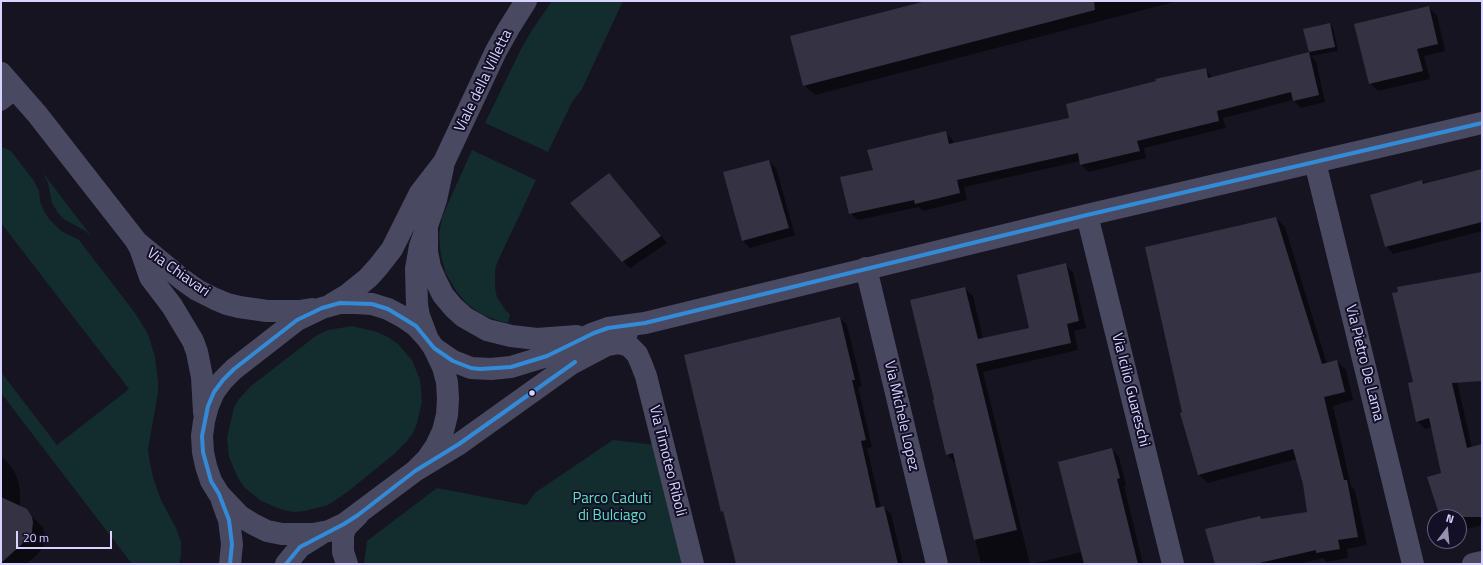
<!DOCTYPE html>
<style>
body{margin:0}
#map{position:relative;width:1483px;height:565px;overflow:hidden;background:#161421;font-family:"Titillium Web",sans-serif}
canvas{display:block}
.frame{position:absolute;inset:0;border:2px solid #d9d4ff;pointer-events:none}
.north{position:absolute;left:1427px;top:509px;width:40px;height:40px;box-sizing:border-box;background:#130f26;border:1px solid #625e7d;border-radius:50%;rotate:16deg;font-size:11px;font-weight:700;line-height:16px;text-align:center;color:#d9d4ff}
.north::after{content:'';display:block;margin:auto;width:14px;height:18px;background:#9591b1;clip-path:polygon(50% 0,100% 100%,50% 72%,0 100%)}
.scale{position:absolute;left:16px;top:531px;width:96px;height:18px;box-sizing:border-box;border:2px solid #d9d4ff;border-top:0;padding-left:5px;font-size:12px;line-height:14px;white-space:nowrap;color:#d9d4ff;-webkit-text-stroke:3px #130f26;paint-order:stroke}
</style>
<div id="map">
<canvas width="1483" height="565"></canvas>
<div class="frame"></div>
<div class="north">N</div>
<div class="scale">20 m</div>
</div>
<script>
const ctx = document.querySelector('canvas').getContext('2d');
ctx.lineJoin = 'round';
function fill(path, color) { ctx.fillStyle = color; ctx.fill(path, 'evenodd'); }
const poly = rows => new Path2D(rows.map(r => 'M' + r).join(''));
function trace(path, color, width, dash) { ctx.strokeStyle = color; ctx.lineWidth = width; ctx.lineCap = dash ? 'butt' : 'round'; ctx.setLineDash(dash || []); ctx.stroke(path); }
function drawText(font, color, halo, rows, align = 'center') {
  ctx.font = font + ' "Titillium Web",sans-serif'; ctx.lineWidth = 4; ctx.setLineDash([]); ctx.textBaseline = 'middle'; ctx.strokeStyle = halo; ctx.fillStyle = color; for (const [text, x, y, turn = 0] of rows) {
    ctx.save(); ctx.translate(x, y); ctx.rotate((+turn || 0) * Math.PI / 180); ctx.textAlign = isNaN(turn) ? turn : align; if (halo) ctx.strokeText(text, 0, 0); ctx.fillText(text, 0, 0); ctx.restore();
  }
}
fill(poly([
 [552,1,623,1,582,89,572,102,548,152,485,123,521,49,532,30],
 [1,147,7,149,11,151,34,181,39,191,40,201,44,211,50,220,61,231,79,240,135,313,148,334,155,357,158,381,158,393,148,449,150,463,153,477,161,500,176,528,181,542,181,555,179,564,132,564,1,393,1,372,57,445,129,389,1,223],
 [472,150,536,180,497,263,495,271,495,288,497,297,506,311,510,314,508,323,499,321,483,315,468,305,456,291,451,282,446,274,441,256,439,236,442,217],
 [43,173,92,237,84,230,65,220,58,213,52,203,48,183],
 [352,326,377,332,388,337,398,344,412,360,420,380,422,402,417,423,413,433,407,441,393,455,346,493,328,505,305,511,294,512,283,510,261,501,244,487,238,478,229,457,227,438,234,407,239,399,251,386,317,335,328,330],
 [613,440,655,445,684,564,364,564,367,541,437,488,526,505,536,492]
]), '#132c2d');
fill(poly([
 [930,1,1178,1,815,95,804,85],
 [1429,8,1437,15,1445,51,1424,56,1430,79,1378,91,1370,84],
 [1330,24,1333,28,1338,51,1311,56,1316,61,1325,102,1301,108,1293,100,1223,118,1226,128,1144,148,1146,158,1089,172,1081,165,1081,161,964,187,967,200,923,211,919,207,858,220,850,213,874,171,945,132,952,139,954,144,1070,119,1205,69,1213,78,1310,53,1305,29],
 [769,161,776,168,795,235,750,248,743,241,724,173],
 [1482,170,1482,231,1393,254,1386,246,1422,181,1426,185],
 [616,182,667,243,630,268,623,261],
 [1276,218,1285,227,1327,364,1337,361,1346,370,1353,400,1333,406,1351,486,1355,490,1367,545,1347,549,1348,558,1326,562,1323,558,1299,564,1216,564,1260,517,1263,520,1309,513,1304,484,1297,459,1208,483,1199,475],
 [1065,265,1073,272,1086,328,1074,331,1078,350,983,372,1030,564,981,564,956,461,954,462,947,454,965,289,973,296,983,339,1031,329],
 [1482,273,1482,326,1446,332,1472,448,1482,445,1482,525,1459,531,1459,517,1441,517,1442,474,1432,427,1425,429,1417,421,1414,383],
 [840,318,847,325,862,386,858,387,872,447,867,448,881,508,884,507,891,514,903,564,736,564],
 [1112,449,1119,457,1126,485,1124,486,1143,564,1031,564,1082,552],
 [1,455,13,469,18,480,20,491,20,506,42,526,45,535,44,545,38,554,26,564,1,564]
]), '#0007');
fill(poly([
 [926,1,1094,1,1095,10,803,86,790,36],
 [1429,6,1438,44,1417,49,1423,71,1369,84,1354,24],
 [1330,23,1335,47,1309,52,1303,29],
 [1309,52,1319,95,1293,101,1291,92,1217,111,1219,121,1137,141,1140,151,1080,165,1078,153,957,180,960,193,915,204,914,200,849,214,840,177,873,170,867,150,946,131,949,144,1069,118,1066,104,1156,81,1155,79,1206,68,1208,78],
 [769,160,789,228,742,241,723,172],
 [1482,169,1482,222,1385,247,1370,195,1422,180,1423,184],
 [609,173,661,236,622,262,570,203],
 [1276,217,1322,364,1337,360,1345,392,1324,397,1344,480,1347,480,1358,537,1338,540,1340,549,1316,553,1316,550,1255,564,1215,564,1205,529,1260,516,1261,519,1307,512,1303,484,1293,449,1198,475,1180,413,1182,412,1145,247],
 [1066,263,1079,321,1067,324,1071,343,976,364,1017,530,974,540,953,453,946,455,933,400,934,399,910,300,965,287,978,339,1029,328,1017,275],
 [1482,272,1482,381,1452,383,1467,448,1482,444,1482,517,1440,517,1427,477,1441,473,1429,418,1416,422,1408,383,1413,382,1392,293,1398,292,1397,287],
 [840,317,855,380,852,380,866,440,861,441,876,508,884,506,898,564,736,564,723,511,721,512,684,355],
 [1112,448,1120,478,1117,479,1138,564,1084,564,1058,462],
 [1,497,27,509,32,517,33,522,32,532,30,537,1,563]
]), '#343243');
trace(poly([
 [1,103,16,91]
]), '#4a4962', 16);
trace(poly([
 [1315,162,1413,564],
 [1087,215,1173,564],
 [427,231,427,252,430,267,436,281,443,295,453,307,464,317,487,330,511,336,537,339,577,336],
 [866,268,937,564],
 [603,346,619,343,629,346,637,354,641,363,646,376,693,564],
 [434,348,453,361,471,368,491,369,511,367,547,356,594,333,608,328,645,323,1087,215,1482,123],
 [418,469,459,444,571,364,620,338,627,333],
 [347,564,343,552,343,535,346,527,358,515],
 [1473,564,1482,562]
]), '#4a4962', 22);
trace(poly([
 [1,73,37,114,137,242,183,280,197,290,215,299,227,304,239,307,267,311,299,311,312,309],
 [136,241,140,248,150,277,172,306,193,341,197,352,202,377,204,412],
 [340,303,356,303,372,304,388,309,403,317,416,326,427,338,434,348,443,367,447,382,448,399,447,415,443,431,436,446,427,459,415,471,344,524,329,531,313,534,282,534,267,531,253,524,240,516,219,494,211,481,206,466,203,452,202,436,204,421,208,406,214,392,223,380,234,369,297,320,322,308,340,303],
 [332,304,347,295,368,278,378,267,392,249,420,193,444,162,496,51,509,28,526,1],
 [427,337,419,316,417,305,416,269,420,246,436,200,443,167],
 [222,501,229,520,232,544,230,564],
 [286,564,300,547,321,534]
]), '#4a4962', 22);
trace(poly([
 [230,564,232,544,229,520,219,494,211,481,203,452,202,436,208,406,214,392,223,380,234,369,297,320,322,308,340,303,372,304,388,309,416,326,434,348,453,361,471,368,480,369,511,367,547,356,594,333,608,328,645,323,1087,215,1482,123],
 [286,564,300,547,344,524,358,515,415,471,459,444,575,362]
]), '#338bd7', 4);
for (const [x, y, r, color] of [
 [532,393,3.5,"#d9d4ff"]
]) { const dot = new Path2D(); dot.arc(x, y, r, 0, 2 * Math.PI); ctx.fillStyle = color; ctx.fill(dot); trace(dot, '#130f26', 1.5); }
drawText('15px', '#d9d4ff', '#130f26', [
 ["Viale della Villetta",484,81,-64],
 ["Via Chiavari",178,273,35],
 ["Via Pietro De Lama",1364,363,76],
 ["Via Icilio Guareschi",1130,390,76],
 ["Via Michele Lopez",901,416,77],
 ["Via Timoteo Riboli",667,461,76]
]);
drawText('15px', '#5fe0c0', '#130f26', [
 ["Parco Caduti",612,499],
 ["di Bulciago",612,516]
]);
</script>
